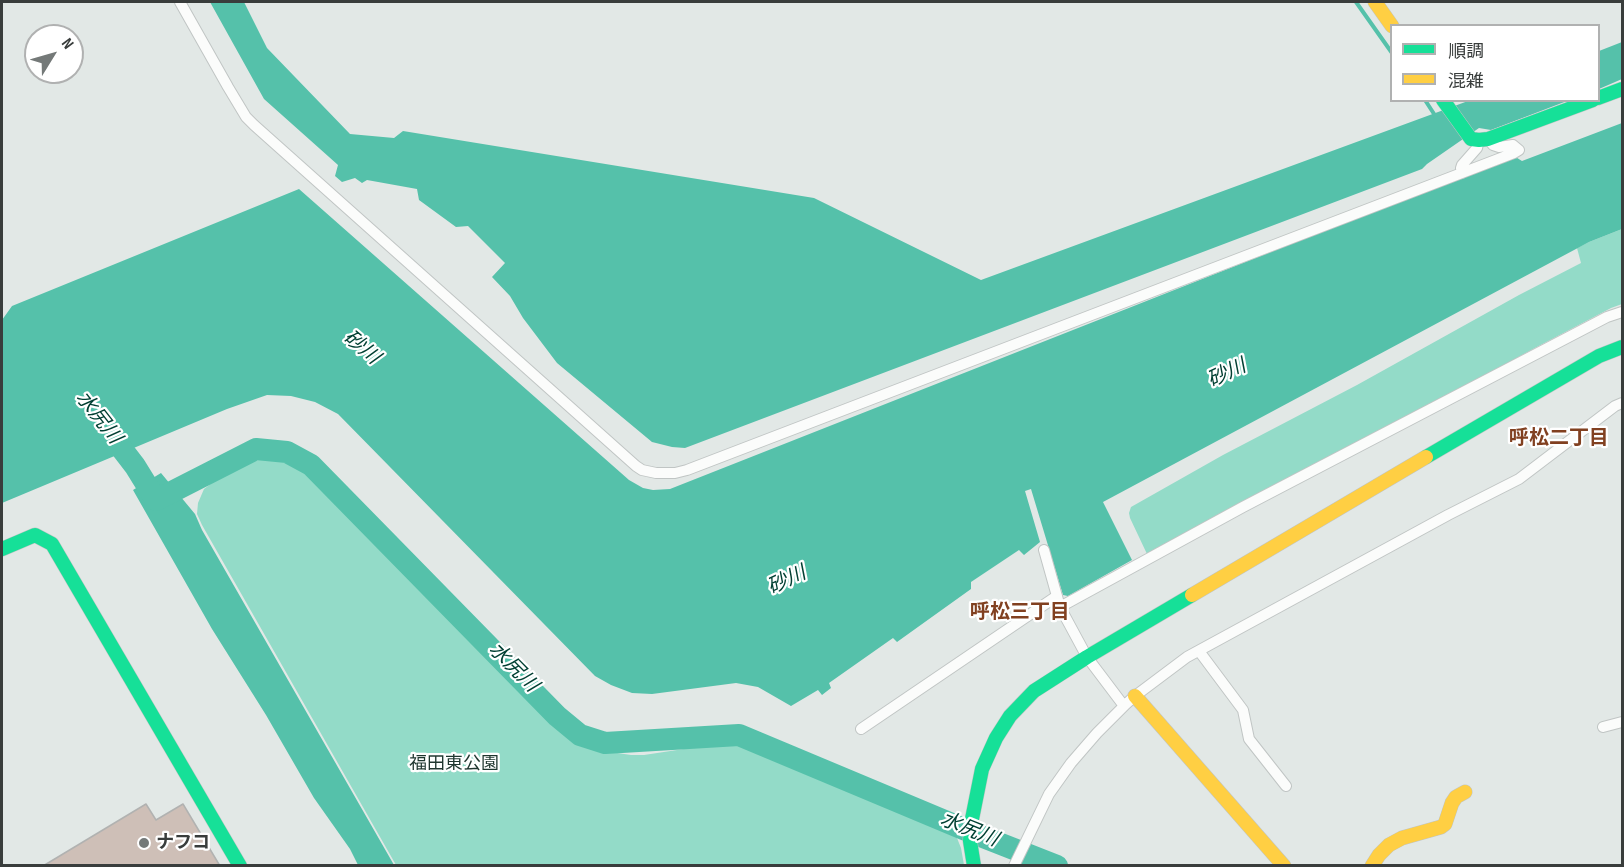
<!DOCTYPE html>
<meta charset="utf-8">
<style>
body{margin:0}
#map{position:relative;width:1624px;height:867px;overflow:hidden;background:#e2e8e6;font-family:"Sofia Sans Condensed","Noto Sans JP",sans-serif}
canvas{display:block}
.frame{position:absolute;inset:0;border:3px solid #393d3c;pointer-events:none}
.legend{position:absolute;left:1390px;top:24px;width:210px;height:78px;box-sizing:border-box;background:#fff;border:2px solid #b0b1b1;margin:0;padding:8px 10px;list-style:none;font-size:18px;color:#393d3c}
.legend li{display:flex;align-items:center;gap:12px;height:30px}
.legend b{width:30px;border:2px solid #b0b1b1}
.north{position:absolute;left:24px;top:24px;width:60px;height:60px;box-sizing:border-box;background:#fff;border:2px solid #b0b1b1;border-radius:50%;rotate:53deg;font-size:16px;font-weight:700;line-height:24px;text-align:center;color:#393d3c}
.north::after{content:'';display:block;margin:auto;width:21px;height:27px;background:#747978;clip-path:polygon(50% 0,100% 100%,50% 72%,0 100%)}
</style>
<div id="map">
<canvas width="1624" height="867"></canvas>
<div class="frame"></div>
<ul class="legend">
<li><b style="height:8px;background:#16e098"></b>順調</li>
<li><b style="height:8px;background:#ffcf43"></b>混雑</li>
</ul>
<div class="north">N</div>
</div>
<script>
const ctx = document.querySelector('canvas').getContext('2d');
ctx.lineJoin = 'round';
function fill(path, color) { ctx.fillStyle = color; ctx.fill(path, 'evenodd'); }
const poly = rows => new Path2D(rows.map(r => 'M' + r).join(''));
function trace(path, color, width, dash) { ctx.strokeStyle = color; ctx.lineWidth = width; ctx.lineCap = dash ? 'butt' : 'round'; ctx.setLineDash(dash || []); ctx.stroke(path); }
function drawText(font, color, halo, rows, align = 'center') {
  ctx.font = font + ' "Sofia Sans Condensed","Noto Sans JP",sans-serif'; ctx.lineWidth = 4.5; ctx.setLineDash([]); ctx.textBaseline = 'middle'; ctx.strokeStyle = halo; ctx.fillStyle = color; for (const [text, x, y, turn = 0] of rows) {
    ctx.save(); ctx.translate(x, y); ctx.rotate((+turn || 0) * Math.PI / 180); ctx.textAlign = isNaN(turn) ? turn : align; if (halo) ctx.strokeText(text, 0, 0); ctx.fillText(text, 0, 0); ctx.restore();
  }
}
fill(poly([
 [1622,229,1622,304,1611,308,1533,349,1352,449,1147,554,1130,518,1129,513,1131,507,1223,455,1357,385,1519,295,1581,263,1577,248,1589,242],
 [273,457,298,463,556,724,577,742,597,750,631,755,644,755,710,745,735,745,775,757,873,795,949,827,955,833,961,848,964,865,396,865,202,525,197,514,198,503,204,489,229,470,251,462]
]), '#93dbc8');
fill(poly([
 [210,2,244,2,267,48,350,134,394,138,403,131,814,198,981,280,1468,101,1567,101,1491,130,1479,128,1427,164,1422,169,685,448,672,447,652,442,557,363,523,318,510,296,492,277,505,263,468,226,456,227,419,200,417,189,367,180,362,183,355,178,342,182,335,176,338,165,264,99],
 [1622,42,1622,79,1599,89,1599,51],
 [1622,123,1622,229,1589,242,1103,502,1132,560,1068,596,1063,595,1031,489,1025,491,1040,542,1024,555,1019,550,971,582,971,589,897,642,893,638,829,683,831,688,822,695,818,690,791,706,758,687,736,683,652,694,632,693,611,685,595,676,338,414,315,402,291,396,267,395,227,409,2,503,2,320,12,306,299,189,629,480,643,488,653,490,670,489,1514,156,1522,161],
 [161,473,195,514,202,530,394,865,358,865,350,849,314,798,266,715,212,629,133,490]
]), '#55c1aa');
trace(poly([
 [1356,2,1392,53],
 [1425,100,1436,117]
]), '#55c1aa', 4);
trace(poly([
 [105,427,135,466,156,500,256,449,287,452,311,465,557,716,580,735,605,743,739,735,978,835,1057,866]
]), '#55c1aa', 22);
const building = poly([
 [146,804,156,820,183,804,220,866,43,866,146,804]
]);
fill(building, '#cebfb7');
trace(building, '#b1b2b1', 1.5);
const street = poly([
 [180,2,228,87,246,117,254,125,636,466,642,470,656,473,675,473,687,470,1514,153,1519,150,1513,145,1499,147,1493,145,1488,139],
 [1462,173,1461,168,1462,165,1477,148,1479,140],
 [1044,550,1060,607,1087,657,1124,706],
 [1060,607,1243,507,1607,317,1622,312],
 [1199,651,1243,710,1249,739,1286,786],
 [1603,727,1622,722],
 [861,729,1057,596],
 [1014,866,1049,794,1071,763,1097,733,1126,704,1135,696,1187,657,1448,515,1519,479,1615,406,1622,403]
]);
const fast = poly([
 [1598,98,1622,89],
 [1443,100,1471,139,1479,140,1488,139,1593,100],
 [1426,457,1599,356,1622,347],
 [2,549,35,535,52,544,240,866],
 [974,866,970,841,971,824,982,769,996,738,1010,716,1034,691,1087,657,1192,595]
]);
const slow = poly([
 [1375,2,1392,26],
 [1192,595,1426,457],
 [1135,696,1284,866],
 [1372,866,1379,855,1389,845,1402,838,1441,827,1445,824,1452,803,1456,797,1465,792]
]);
trace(street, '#c0c5c4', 12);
trace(fast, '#c0c5c4', 15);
trace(slow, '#c0c5c4', 15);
trace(street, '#fbfcfb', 10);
trace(fast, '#16e098', 14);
trace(slow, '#ffcf43', 14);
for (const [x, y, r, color] of [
 [144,843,6,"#747978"]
]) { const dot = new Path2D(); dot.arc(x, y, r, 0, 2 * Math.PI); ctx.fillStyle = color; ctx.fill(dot); trace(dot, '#fff', 2); }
drawText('18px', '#1f362f', '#fff', [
 ["福田東公園",454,764]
]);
drawText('bold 18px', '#393d3c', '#fff', [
 ["ナフコ",156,843]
], 'left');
drawText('italic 20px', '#024033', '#fff', [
 ["砂川",361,348,40],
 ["砂川",1227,374,-25],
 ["水尻川",98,418,52],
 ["砂川",787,581,-25],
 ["水尻川",513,668,45],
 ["水尻川",969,830,22]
]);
drawText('bold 20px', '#814020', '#fff', [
 ["呼松二丁目",1559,439],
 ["呼松三丁目",1020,613]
]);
</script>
